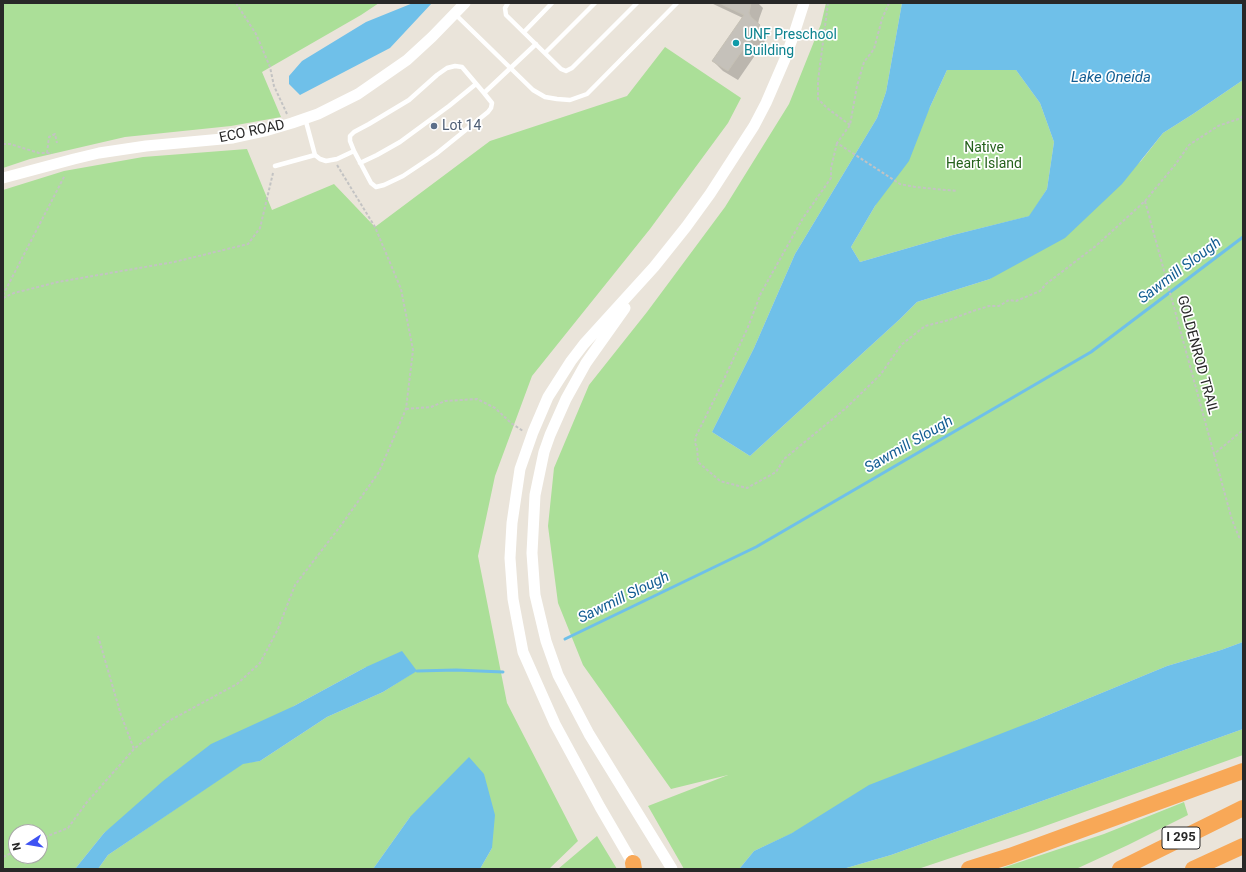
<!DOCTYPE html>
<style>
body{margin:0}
#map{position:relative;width:1246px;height:872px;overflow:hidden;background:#eae4da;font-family:Roboto,sans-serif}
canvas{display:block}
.frame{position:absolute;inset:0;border:4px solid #282828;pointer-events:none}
.north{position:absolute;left:8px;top:824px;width:40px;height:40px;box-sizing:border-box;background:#fff;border:1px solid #a9a9a9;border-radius:50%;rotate:258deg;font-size:11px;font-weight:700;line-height:16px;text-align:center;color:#282828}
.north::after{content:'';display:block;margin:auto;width:14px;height:18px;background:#3e53f3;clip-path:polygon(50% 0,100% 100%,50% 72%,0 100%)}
</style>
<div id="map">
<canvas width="1246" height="872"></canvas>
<div class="frame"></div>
<div class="north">N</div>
</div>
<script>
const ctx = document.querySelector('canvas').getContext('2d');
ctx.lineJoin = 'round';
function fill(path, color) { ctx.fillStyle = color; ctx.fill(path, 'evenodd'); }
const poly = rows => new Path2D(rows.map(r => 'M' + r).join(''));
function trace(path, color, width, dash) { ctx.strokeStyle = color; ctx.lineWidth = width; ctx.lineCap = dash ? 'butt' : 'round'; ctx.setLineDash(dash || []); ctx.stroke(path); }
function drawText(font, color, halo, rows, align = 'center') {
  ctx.font = font + ' Roboto,sans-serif'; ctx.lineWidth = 3.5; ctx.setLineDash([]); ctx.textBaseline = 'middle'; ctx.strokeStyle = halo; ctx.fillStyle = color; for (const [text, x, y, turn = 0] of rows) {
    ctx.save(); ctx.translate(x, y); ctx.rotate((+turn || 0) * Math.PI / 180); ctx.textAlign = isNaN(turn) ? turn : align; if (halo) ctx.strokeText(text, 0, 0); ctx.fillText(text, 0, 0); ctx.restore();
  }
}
fill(poly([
 [3,3,379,3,361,15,262,72,281,117,231,126,125,137,30,159,3,168],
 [826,3,902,3,886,92,877,118,795,254,754,348,712,432,750,456,900,319,917,302,990,279,1141,161,1163,133,1193,114,1243,80,1243,642,1221,650,1167,666,1036,720,754,851,740,868,741,869,684,869,648,806,728,775,671,789,583,665,558,603,548,526,554,468,589,385,647,312,725,207,789,104,821,24],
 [665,47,741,98,728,123,650,229,532,376,495,476,478,556,507,703,578,841,549,869,480,869,492,848,410,817,373,869,98,869,108,855,243,763,260,761,327,717,383,692,416,671,366,667,294,706,104,833,75,869,3,869,3,190,64,171,143,157,247,149,272,210,334,184,375,227,490,141,627,96],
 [16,832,40,832,40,856,16,856],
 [947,70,1016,70,1040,103,1054,142,1047,189,1030,216,953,235,860,262,851,247,875,206,930,107],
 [1243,729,1243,755,1034,830,918,869,843,869,891,855],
 [1184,802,1188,815,1128,845,1076,869,999,869,1104,834],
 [597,836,617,869,558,869]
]), '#abdf98');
fill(poly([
 [413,3,432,3,390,48,300,95,289,84,289,76,302,61,366,22],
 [902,3,1243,3,1243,80,1193,114,1163,133,1122,184,1065,238,990,279,917,302,900,319,750,456,712,432,754,348,795,254,877,118,886,92],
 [947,70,1016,70,1040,103,1054,142,1047,189,1029,216,953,235,860,262,851,247,875,206,909,161,930,107],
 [1243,642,1243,729,891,855,843,869,741,869,740,868,754,851,792,833,869,785,1036,720,1167,666,1221,650],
 [402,651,417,671,383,692,327,717,260,761,243,764,108,855,98,869,75,869,104,833,163,781,211,744,294,706,366,667],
 [469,757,484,774,495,815,492,848,480,869,373,869,410,817]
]), '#6fc0e9');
fill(poly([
 [711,3,758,3,763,8,759,19,758,24,769,35,738,80,723,71,713,61,743,18]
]), '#0003');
trace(poly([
 [565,639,756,547,1091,352,1243,237],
 [417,671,456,670,503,672]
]), '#6fc0e9', 3);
const building = poly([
 [719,3,751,3,749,13,751,17,760,25,728,71,712,61,744,15,719,3]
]);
fill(building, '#c5c1ba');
trace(building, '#c5c0b4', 1);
trace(poly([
 [236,3,256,34,270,67,274,86,287,114],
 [828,3,818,81,818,99,827,108,850,125],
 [889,3,882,19,874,49,864,62,857,86,850,125,837,143,900,184,915,187,957,191],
 [837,143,831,168,831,178,803,218,761,293,748,327,719,390,696,436,695,443,697,447,698,462,720,481,747,488,776,472,784,459,846,408,881,374,901,345,925,326,949,320,973,311,989,306,999,306,1009,300,1016,301,1040,291,1046,284,1097,245,1145,201,1175,165,1189,145,1218,126,1241,118,1243,115],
 [3,144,10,144,39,153,52,153],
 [47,153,49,137,55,134,57,143],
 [1145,201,1214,454,1243,430],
 [3,295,65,175],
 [3,298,14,293,58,282,174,262,248,244,260,228,273,173],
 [406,409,431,407,445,401,477,399,495,408,511,423,523,431],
 [1214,454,1232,520,1239,537,1243,539],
 [98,636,121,715,134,749],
 [40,839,68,828,87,802,134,749,167,722,237,684,260,663,278,629,295,585,342,524,379,472,406,409,413,350,401,289,375,227,337,165],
 [3,857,16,851]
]), '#c3c3c3', 2, [3, 2]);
trace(poly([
 [508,3,505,8,506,15,561,69,566,71,572,68,637,3],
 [455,14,533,90,545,97,557,99,570,100,587,94,677,3],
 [524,32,552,3],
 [545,53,595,3],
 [305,118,315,155,320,159,326,161,337,159,354,151,350,141,350,136,354,132,369,124,409,100,437,75,447,68,455,66,462,67,484,93,536,44],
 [354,151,371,183,376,187,384,185,403,176,436,154,488,112,491,108,492,103,484,93],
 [360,163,377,155,400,142,449,106,476,84],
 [275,166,315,155]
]), '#fff', 4.5);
trace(poly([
 [3,178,74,159,99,153,146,146,233,138,265,131,292,123,318,114,358,94,407,60,432,37,465,3],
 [625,308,586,363,566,399,550,435,544,452,535,495,532,553,535,595,546,641,558,675,589,734,672,869],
 [636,869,600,807,555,724,523,652,513,599,510,558,512,523,520,469,533,432,548,397,571,361,584,344,654,267,686,227,710,194,754,126,766,103,785,59,794,34,804,3]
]), '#fff', 11);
trace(poly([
 [633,863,634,869],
 [969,869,1010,856,1243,771],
 [1120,869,1243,808],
 [1193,869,1243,846]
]), '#f8a857', 16);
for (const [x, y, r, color] of [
 [736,43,4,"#0f9aa8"],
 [434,126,4,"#5c6f8a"]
]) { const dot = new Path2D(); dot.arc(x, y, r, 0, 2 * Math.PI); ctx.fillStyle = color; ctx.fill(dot); trace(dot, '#fff', 1.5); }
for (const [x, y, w] of [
 [1181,838,38]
]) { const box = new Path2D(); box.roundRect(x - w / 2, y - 11, w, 22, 3); ctx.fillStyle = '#fff'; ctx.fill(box); trace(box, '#282828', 1); }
drawText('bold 13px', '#282828', null, [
 ["I 295",1181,838]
]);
drawText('14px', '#0d838f', '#fff', [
 ["UNF Preschool",744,35],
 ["Building",744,51]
], 'left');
drawText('14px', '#4e5e75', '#fff', [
 ["Lot 14",442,126]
], 'left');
drawText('14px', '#282828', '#fff', [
 ["ECO ROAD",252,132,-12],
 ["GOLDENROD TRAIL",1197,355,75]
]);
drawText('14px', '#25611c', '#fff', [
 ["Native",984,148],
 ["Heart Island",984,164]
]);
drawText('italic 15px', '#125d92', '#fff', [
 ["Lake Oneida",1111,78],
 ["Sawmill Slough",1180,271,-37],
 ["Sawmill Slough",909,445,-30],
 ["Sawmill Slough",624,598,-26]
]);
</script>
